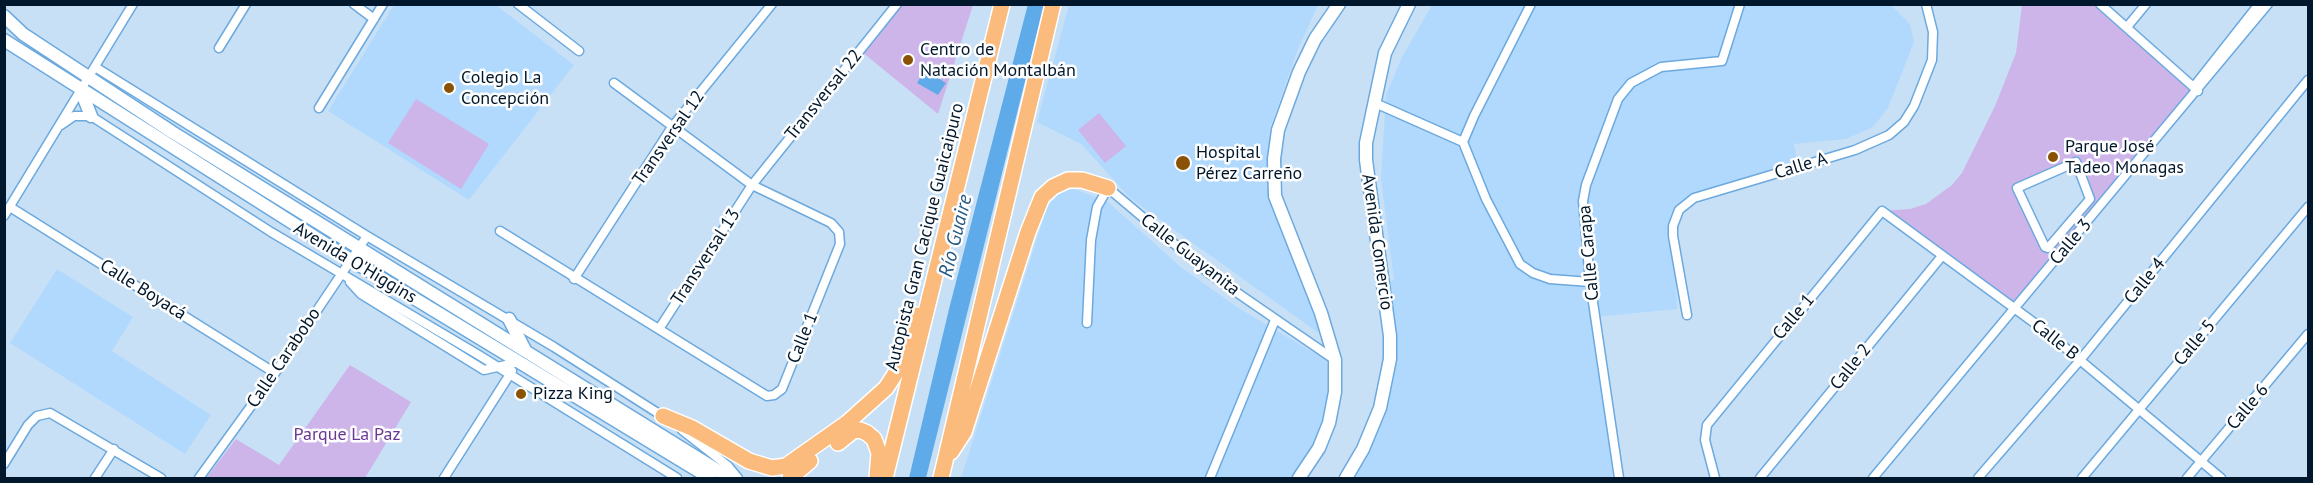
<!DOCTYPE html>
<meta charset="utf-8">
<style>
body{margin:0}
#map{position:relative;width:2313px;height:483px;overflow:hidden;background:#c8e0f6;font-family:"PT Sans",sans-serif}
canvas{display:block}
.frame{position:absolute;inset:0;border:6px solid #01182c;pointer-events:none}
</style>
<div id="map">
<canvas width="2313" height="483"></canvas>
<div class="frame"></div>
</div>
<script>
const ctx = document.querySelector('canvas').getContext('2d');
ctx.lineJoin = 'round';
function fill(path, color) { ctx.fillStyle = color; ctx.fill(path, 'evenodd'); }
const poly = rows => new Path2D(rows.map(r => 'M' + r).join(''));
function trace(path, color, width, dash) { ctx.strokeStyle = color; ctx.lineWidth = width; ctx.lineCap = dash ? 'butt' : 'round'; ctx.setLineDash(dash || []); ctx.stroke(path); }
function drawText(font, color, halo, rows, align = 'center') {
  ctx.font = font + ' "PT Sans",sans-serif'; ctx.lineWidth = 5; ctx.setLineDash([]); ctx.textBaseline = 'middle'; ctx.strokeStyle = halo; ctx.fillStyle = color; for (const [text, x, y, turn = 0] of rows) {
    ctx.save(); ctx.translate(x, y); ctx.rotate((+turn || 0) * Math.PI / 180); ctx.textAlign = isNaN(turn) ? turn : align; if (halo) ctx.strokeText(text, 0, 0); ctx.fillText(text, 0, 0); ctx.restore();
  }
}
fill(poly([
 [1890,4,1910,24,1914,42,1888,108,1873,127,1846,139,1794,144,1799,167,1751,177,1703,191,1674,220,1677,309,1594,317,1613,478,1352,478,1386,407,1394,378,1394,347,1387,282,1394,280,1381,179,1386,95,1402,57,1432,5],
 [394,5,496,5,574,65,469,200,328,111],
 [1069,5,1318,5,1298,49,1270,128,1267,181,1322,327,1317,332,1130,198,1081,144,1037,122],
 [1074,189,1107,201,1182,268,1240,309,1326,360,1331,381,1323,427,1294,478,961,478,1047,207,1061,191],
 [57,269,133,317,112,351,211,415,185,454,10,343]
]), '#b1d9fe');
fill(poly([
 [901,5,973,5,938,114,862,52],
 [2022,5,2100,5,2194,87,2011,306,1882,211,1910,209,1926,204,1952,185,1962,173,1995,106,2016,53],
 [2076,162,2090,199,2045,247,2017,188],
 [416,99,489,144,461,189,388,143],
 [1099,113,1126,146,1105,163,1078,130],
 [350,365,411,402,365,478,206,478,236,439,279,465]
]), '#cdb4e9');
fill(poly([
 [1028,4,1044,5,926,478,909,478,949,309],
 [925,70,946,83,938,95,917,83]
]), '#5faae8');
const street = poly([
 [354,4,374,19],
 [518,4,579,51],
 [2100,4,2198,91],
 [2127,27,2146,4],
 [219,48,246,4],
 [95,67,367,236,554,347,664,417],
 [2196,84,2259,4],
 [1375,103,1463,142,1486,199,1520,264,1533,273,1550,279,1590,282],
 [319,108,383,4],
 [61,125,74,116,91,116,271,232,477,354,677,478],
 [1463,142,1474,116,1531,4],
 [2076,162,2090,199,2048,248,2045,247,2017,188,2076,162],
 [10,207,275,373],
 [4,216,133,4],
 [500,231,767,396,774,395,782,389,840,244,839,232,831,223,752,185,614,83],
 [574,279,672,127,772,4],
 [350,282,361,294,484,370,519,362],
 [1687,315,1673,236,1673,226,1679,210,1694,198,1855,150,1889,135,1904,122,1914,106,1932,60,1933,32,1926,4],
 [1087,323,1091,240,1097,207,1108,188,1210,274,1335,360],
 [659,329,752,185,897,4],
 [682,430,728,466,738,478],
 [4,464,28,425,37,416,50,413,161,478],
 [95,478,114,449],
 [199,478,275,373,367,236],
 [444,478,512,371],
 [1210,478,1275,320],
 [1619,478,1590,282,1583,201,1586,185,1618,99,1631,83,1661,67,1722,61,1740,4],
 [1715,478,1705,440,1707,425,1882,211,2044,330,2221,478],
 [1760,478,1942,256],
 [1873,478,2268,4],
 [1978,478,2081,359,2308,80],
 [2082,478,2308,207],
 [2187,478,2308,334]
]);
const secondary = poly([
 [4,16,23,34,172,132,730,478],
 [4,40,351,260,710,478],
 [81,91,91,116],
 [509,319,525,350],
 [1299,478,1319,448,1329,423,1335,392,1335,360,1321,313,1275,196,1274,159,1278,130,1299,72,1315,39,1339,4],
 [1346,478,1363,449,1380,408,1390,359,1390,336,1366,160,1366,143,1385,53,1409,4]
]);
const highway = poly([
 [663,416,692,428,749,461,772,468,786,466,847,423,886,388,897,371,917,315],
 [838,443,853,431,860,430,867,433,874,439,879,453,877,478],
 [951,452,964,432,1028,232,1042,197,1053,187,1068,180,1082,180,1108,188],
 [790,478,810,461],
 [885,478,1002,4],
 [941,478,1053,4]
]);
trace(street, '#6ba9de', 11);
trace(secondary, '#6ba9de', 15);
trace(highway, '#fff', 18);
trace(street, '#fff', 8);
trace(secondary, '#fff', 12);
trace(highway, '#fabb7c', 15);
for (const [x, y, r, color] of [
 [908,60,6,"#8a5204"],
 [449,88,6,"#8a5204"],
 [2053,157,6,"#8a5204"],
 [1183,163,8,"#8a5204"],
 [521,394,6,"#8a5204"]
]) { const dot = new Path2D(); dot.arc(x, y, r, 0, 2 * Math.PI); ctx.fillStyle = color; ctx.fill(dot); trace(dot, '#fefefe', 2); }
drawText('18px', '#01182c', '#fefefe', [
 ["Centro de",920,50],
 ["Natación Montalbán",920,71],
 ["Colegio La",461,78],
 ["Concepción",461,99],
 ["Parque José",2065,147],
 ["Tadeo Monagas",2065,168],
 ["Hospital",1196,153],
 ["Pérez Carreño",1196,174],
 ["Pizza King",533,394]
], 'left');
drawText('18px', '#01182c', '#fefefe', [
 ["Transversal 22",824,95,-51],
 ["Transversal 12",669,138,-55],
 ["Calle A",1801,166,-17],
 ["Autopista Gran Cacique Guaicaipuro",925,237,-76],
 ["Avenida Comercio",1377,242,82],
 ["Calle 3",2071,242,-50],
 ["Calle Carapa",1589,253,-95],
 ["Calle Guayanita",1190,255,38],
 ["Transversal 13",706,257,-57],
 ["Avenida O'Higgins",355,263,31],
 ["Calle 4",2145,281,-51],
 ["Calle Boyacá",143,290,32],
 ["Calle 1",1794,317,-50],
 ["Calle 1",803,338,-68],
 ["Calle B",2055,340,38],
 ["Calle 5",2195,343,-50],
 ["Calle Carabobo",284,358,-56],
 ["Calle 2",1851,367,-51],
 ["Calle 6",2248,407,-50]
]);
drawText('18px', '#693894', '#fefefe', [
 ["Parque La Paz",347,435]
]);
drawText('italic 20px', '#255a84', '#fefefe', [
 ["Río Guaire",956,236,-76]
]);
</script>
